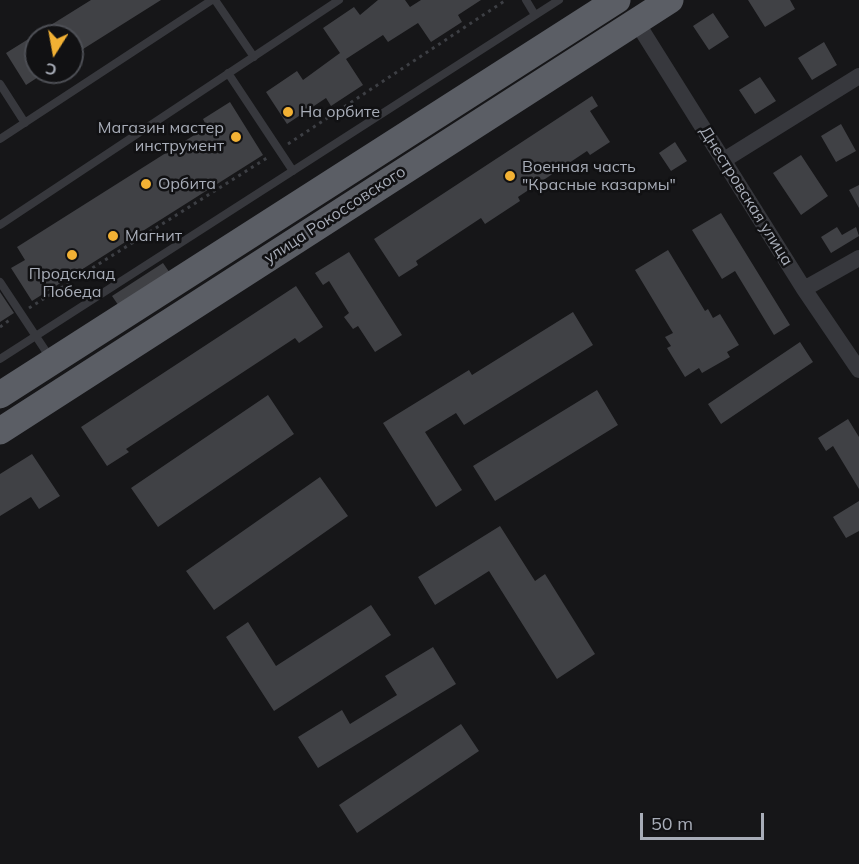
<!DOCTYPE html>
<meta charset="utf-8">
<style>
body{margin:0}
#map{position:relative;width:859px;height:864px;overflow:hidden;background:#161618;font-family:Mulish,sans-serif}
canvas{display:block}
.north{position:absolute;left:24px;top:24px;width:60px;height:60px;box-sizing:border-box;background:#111113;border:2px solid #4d4f55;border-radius:50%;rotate:191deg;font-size:16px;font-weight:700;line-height:24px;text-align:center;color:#a8adb8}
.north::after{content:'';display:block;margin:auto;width:21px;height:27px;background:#f2b134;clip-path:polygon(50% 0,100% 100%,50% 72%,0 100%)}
.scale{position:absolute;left:640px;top:813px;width:124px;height:27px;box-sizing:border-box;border:3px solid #a8adb8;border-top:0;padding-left:8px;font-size:18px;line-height:21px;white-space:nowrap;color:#a8adb8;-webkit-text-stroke:4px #111113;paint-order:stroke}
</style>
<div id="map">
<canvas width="859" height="864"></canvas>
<div class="north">С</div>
<div class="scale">50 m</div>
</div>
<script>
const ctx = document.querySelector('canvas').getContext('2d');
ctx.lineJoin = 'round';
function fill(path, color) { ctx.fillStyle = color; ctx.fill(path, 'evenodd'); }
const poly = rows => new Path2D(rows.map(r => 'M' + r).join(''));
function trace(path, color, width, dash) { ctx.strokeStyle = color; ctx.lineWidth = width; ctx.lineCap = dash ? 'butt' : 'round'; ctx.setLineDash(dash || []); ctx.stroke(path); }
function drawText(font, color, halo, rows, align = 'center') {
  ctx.font = font + ' Mulish,sans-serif'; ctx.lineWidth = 5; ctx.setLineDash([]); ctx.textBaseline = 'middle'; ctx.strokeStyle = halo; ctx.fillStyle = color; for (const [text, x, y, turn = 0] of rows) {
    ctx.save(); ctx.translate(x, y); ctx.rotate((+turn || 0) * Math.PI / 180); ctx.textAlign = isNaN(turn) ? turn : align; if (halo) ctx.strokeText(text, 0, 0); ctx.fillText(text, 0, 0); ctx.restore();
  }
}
fill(poly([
 [91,0,161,0,72,56,72,36,36,36,36,72,46,72,26,85,6,53],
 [378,0,405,0,410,7,421,0,481,0,458,15,462,22,431,42,418,23,388,42,383,35,346,59,363,85,331,106,326,98,287,124,266,92,297,71,303,80,340,53,323,28,354,7,360,15],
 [748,0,790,0,795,9,765,27],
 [713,13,729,37,709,50,693,26],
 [824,42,837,65,812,80,798,58],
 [760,77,776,101,755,114,739,90],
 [592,96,598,106,590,111,610,142,590,155,587,151,518,197,520,201,485,224,481,218,416,261,418,265,399,277,374,239],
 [230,102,263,155,32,301,11,268,25,260,17,247,207,127,203,119],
 [841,124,856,151,836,162,821,136],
 [675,142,687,161,671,171,659,153],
 [801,155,828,196,801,215,773,173],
 [859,185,859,208,849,190],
 [721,213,790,325,774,335,735,271,722,279,692,230],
 [837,227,842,235,856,227,859,236,831,253,821,237],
 [668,250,705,311,708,309,713,318,720,314,739,345,727,352,730,357,702,373,699,368,685,377,667,348,671,346,665,337,673,333,635,270],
 [349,252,402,335,375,352,358,326,353,329,344,317,349,313,329,281,323,285,315,273],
 [163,263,172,276,121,309,112,296],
 [296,286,323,327,299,343,295,338,126,449,129,452,107,466,81,427],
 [0,292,14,313,0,322],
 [573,312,593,345,464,425,456,413,425,432,462,490,436,507,383,423,469,370,472,375],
 [800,342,813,362,721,424,708,404],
 [597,390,618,425,495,501,473,466],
 [268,395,294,434,158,527,131,488],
 [848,419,859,437,859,489,833,446,826,451,818,438],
 [32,454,60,496,39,509,31,497,0,516,0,474],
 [320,477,348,516,214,610,186,571],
 [859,501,859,531,846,538,833,517],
 [500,526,535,581,545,574,595,654,557,679,489,571,435,605,418,577],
 [371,605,391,635,274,711,226,637,248,622,276,666],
 [433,647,456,684,318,768,298,737,342,710,350,724,397,695,385,676],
 [461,724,479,751,357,833,339,805]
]), '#404145');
trace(poly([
 [288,144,506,0],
 [29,308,270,156],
 [0,327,11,319]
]), '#3d3f44', 3, [3, 4.5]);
trace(poly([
 [215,0,254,57],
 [526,0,535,15],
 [228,73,293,171],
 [0,84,25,123],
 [0,139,212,0],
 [0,225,339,0],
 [0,282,51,359],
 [0,359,559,0]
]), '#37383d', 8);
trace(poly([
 [636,21,804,289,859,370],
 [724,160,859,76],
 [804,289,859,258]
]), '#37383d', 16);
trace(poly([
 [0,395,617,0],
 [0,431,670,0]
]), '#5b5e65', 27);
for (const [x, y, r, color] of [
 [288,112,6,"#f2b134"],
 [236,137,6,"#f2b134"],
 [510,176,6,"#f2b134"],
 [146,184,6,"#f2b134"],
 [113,236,6,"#f2b134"],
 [72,255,6,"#f2b134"]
]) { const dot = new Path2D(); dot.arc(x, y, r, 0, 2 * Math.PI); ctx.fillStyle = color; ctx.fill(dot); trace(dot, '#111113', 2); }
drawText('16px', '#a8adb8', '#111113', [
 ["На орбите",300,112],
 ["Магазин мастер",224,128,"right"],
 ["инструмент",224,146,"right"],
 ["Военная часть",522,167],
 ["\"Красные казармы\"",522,185],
 ["Орбита",158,184],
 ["Магнит",125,236],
 ["Продсклад",72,274,"center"],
 ["Победа",72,292,"center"]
], 'left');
drawText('16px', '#a8adb8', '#111113', [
 ["Днестровская улица",746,196,58],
 ["улица Рокоссовского",335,215,-33]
]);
</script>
